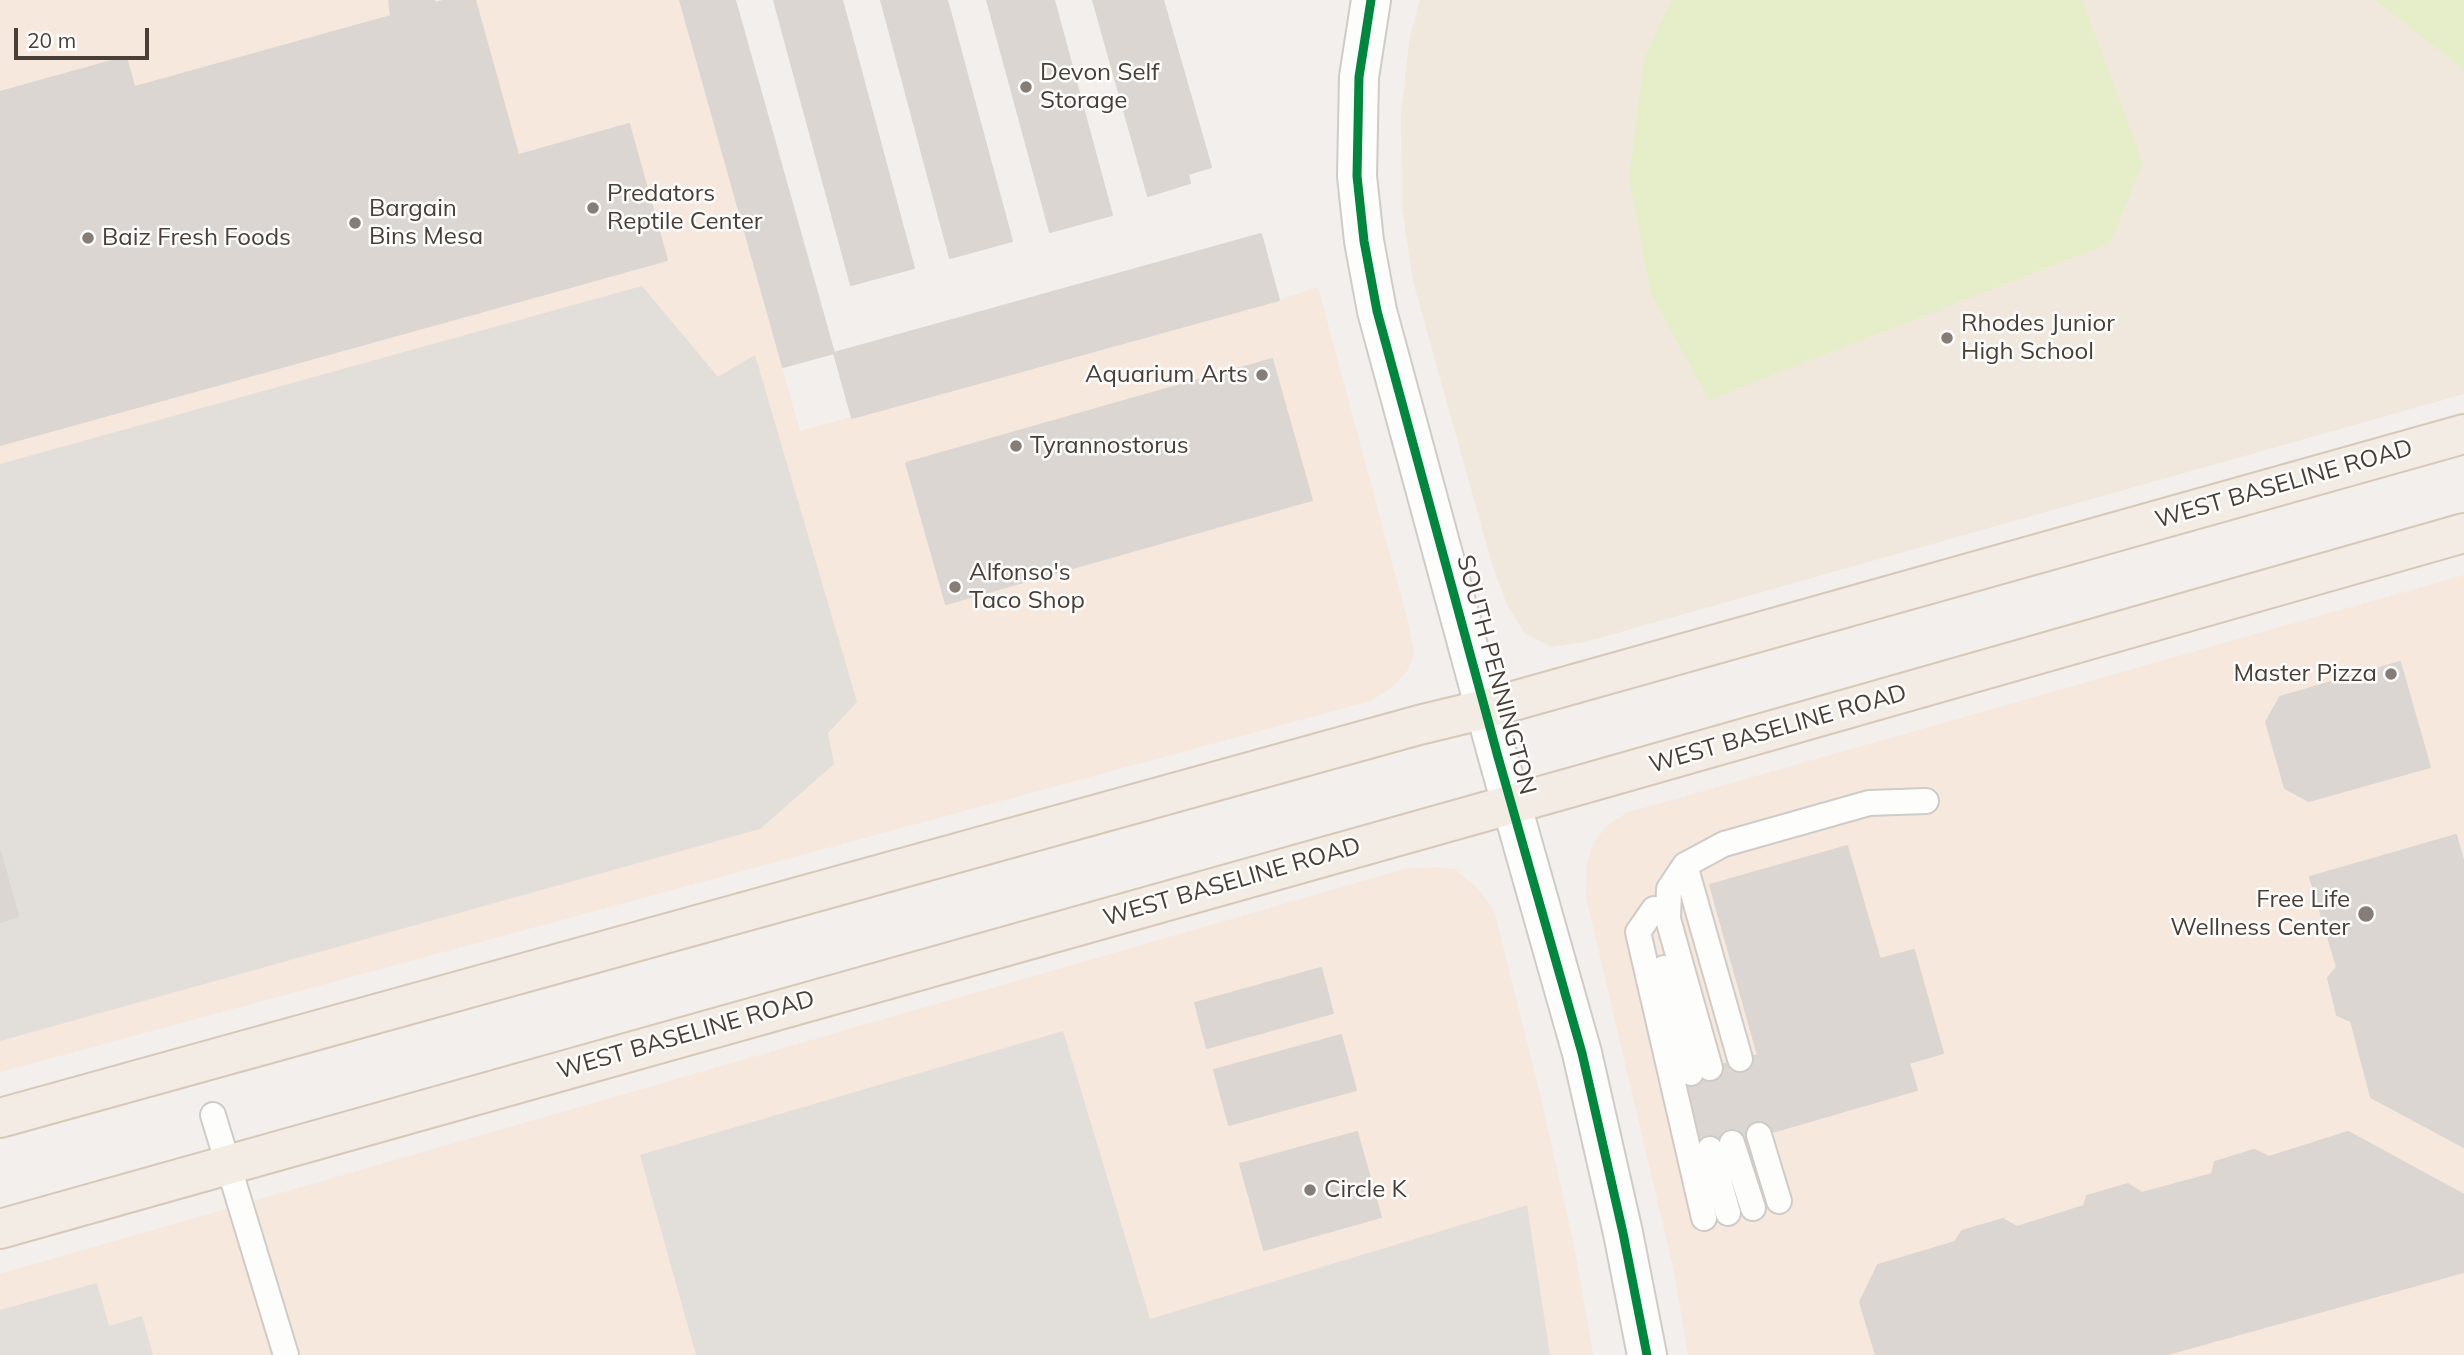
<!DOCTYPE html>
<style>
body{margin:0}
#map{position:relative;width:2464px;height:1355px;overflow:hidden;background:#f2efec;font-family:Mulish,sans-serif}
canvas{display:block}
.scale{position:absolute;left:14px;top:28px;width:135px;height:32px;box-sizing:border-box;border:4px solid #4a3f36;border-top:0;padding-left:9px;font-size:21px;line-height:24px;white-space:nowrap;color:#4a3f36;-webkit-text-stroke:5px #fff;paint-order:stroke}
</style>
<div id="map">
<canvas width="2464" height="1355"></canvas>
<div class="scale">20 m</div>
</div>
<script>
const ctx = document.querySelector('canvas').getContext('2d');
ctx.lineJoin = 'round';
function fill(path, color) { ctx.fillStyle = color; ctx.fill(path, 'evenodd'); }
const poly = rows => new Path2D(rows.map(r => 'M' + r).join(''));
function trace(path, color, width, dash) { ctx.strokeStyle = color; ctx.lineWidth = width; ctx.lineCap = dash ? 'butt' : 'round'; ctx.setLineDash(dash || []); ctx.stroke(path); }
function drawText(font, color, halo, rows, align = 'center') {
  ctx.font = font + ' Mulish,sans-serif'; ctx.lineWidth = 5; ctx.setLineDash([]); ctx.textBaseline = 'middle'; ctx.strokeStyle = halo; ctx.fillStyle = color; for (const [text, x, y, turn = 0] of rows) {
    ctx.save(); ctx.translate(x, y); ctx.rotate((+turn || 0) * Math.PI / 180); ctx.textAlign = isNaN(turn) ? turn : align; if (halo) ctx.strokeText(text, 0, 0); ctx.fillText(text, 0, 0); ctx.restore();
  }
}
fill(poly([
 [0,0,680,0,800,431,1279,300,1318,287,1407,618,1414,653,1408,670,1390,689,1370,701,0,1072],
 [2464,575,2464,1355,1688,1355,1675,1276,1586,897,1587,862,1594,843,1606,826,1626,813],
 [1437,867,1456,870,1478,889,1494,910,1540,1094,1574,1245,1593,1355,0,1355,0,1274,1405,869]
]), '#f6e8dd');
fill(poly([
 [1420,0,2464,0,2464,394,1585,642,1552,647,1525,634,1507,604,1493,568,1413,281,1402,208,1401,112,1410,36]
]), '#f1e8dd');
fill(poly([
 [1671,0,2082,0,2143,163,2110,243,1709,400,1651,295,1629,178,1644,59],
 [2375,0,2464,0,2464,70]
]), '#e5eec9');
fill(poly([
 [642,286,718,377,755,355,857,702,828,733,834,764,760,829,0,1041,0,464],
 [1063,1031,1150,1319,1527,1205,1550,1355,696,1355,640,1155],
 [97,1283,109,1326,142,1316,153,1355,0,1355,0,1310]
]), '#e2deda');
const building = poly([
 [389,0,434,0,435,3,447,0,475,0,556,291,217,385,135,87,391,16,389,0],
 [680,0,735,0,834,353,783,367,680,0],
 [774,0,842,0,914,268,851,285,774,0],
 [881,0,947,0,1012,241,950,258,881,0],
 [987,0,1054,0,1112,215,1050,232,987,0],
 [1093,0,1163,0,1211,167,1188,174,1190,183,1148,196,1093,0],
 [126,57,217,385,0,445,0,92,126,57],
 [629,124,667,260,556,291,519,155,629,124],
 [1261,234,1279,300,852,418,834,353,1261,234],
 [1272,359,1312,500,946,604,906,463,1272,359],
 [2400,662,2430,767,2309,801,2285,788,2266,722,2280,697,2400,662],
 [2456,835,2464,863,2464,1147,2371,1097,2351,1021,2337,1015,2328,978,2337,967,2310,877,2456,835],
 [1847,846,1880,959,1914,950,1943,1053,1909,1063,1917,1090,1779,1130,1710,885,1847,846],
 [0,851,18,916,0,922,0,851],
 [1321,968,1333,1013,1207,1048,1195,1003,1321,968],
 [1341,1035,1356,1090,1229,1125,1214,1070,1341,1035],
 [1759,1055,1779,1130,1697,1153,1675,1077,1759,1055],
 [1357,1132,1381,1217,1264,1250,1240,1164,1357,1132],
 [2348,1132,2464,1195,2464,1272,2164,1355,1876,1355,1860,1302,1878,1265,1955,1242,1962,1231,2003,1219,2017,1227,2084,1206,2087,1196,2128,1184,2142,1193,2212,1174,2215,1162,2254,1150,2269,1157,2348,1132]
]);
fill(building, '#dbd6d2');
trace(building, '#dbd6d1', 2);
const lane = poly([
 [1685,865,1740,1059],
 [1654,909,1638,932,1704,1218],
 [1664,968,1691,1073],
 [1710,1068,1668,919,1669,889,1685,865,1724,844,1869,803,1926,801],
 [213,1115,286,1355],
 [1759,1135,1779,1201],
 [1732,1143,1753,1208],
 [1710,1149,1728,1213]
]);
const street = poly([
 [1371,0,1359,77,1357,176,1364,241,1377,311,1498,757,1582,1053,1623,1233,1647,1355]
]);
const primary = poly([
 [0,1118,1419,725,1485,709,2464,434],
 [0,1229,1580,785,2464,533]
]);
trace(lane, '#cfcbc7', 28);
trace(street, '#cfcbc7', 42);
trace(primary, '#d7c8b7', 42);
trace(lane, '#fdfdfc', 24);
trace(street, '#fdfdfc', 38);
trace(primary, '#f2ece4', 38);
trace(poly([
 [1371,0,1359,77,1357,176,1364,241,1377,311,1498,757,1582,1053,1623,1233,1647,1355]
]), '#00873e', 9);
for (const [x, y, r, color] of [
 [1026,87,7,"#857d76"],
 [593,208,7,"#857d76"],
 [355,223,7,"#857d76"],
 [88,238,7,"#857d76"],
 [1947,338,7,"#857d76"],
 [1262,375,7,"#857d76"],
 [1016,446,7,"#857d76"],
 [955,587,7,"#857d76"],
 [2391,674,7,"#857d76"],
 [2366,914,9,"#857d76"],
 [1310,1190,7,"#857d76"]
]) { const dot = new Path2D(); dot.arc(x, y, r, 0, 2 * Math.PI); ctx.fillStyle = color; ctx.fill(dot); trace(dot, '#fff', 2.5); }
drawText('24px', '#4a3f36', '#fff', [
 ["Devon Self",1040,73],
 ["Storage",1040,101],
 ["Predators",607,194],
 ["Reptile Center",607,222],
 ["Bargain",369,209],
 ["Bins Mesa",369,237],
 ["Baiz Fresh Foods",102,238],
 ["Rhodes Junior",1961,324],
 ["High School",1961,352],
 ["Aquarium Arts",1248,375,"right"],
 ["Tyrannostorus",1030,446],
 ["Alfonso's",969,573],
 ["Taco Shop",969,601],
 ["Master Pizza",2377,674,"right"],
 ["Free Life",2350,900,"right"],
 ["Wellness Center",2350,928,"right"],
 ["Circle K",1324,1190]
], 'left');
drawText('24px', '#4a3f36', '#fff', [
 ["WEST BASELINE ROAD",2284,484,-16],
 ["SOUTH PENNINGTON",1496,675,75],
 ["WEST BASELINE ROAD",1778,729,-16],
 ["WEST BASELINE ROAD",1232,882,-16],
 ["WEST BASELINE ROAD",686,1035,-16]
]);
</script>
